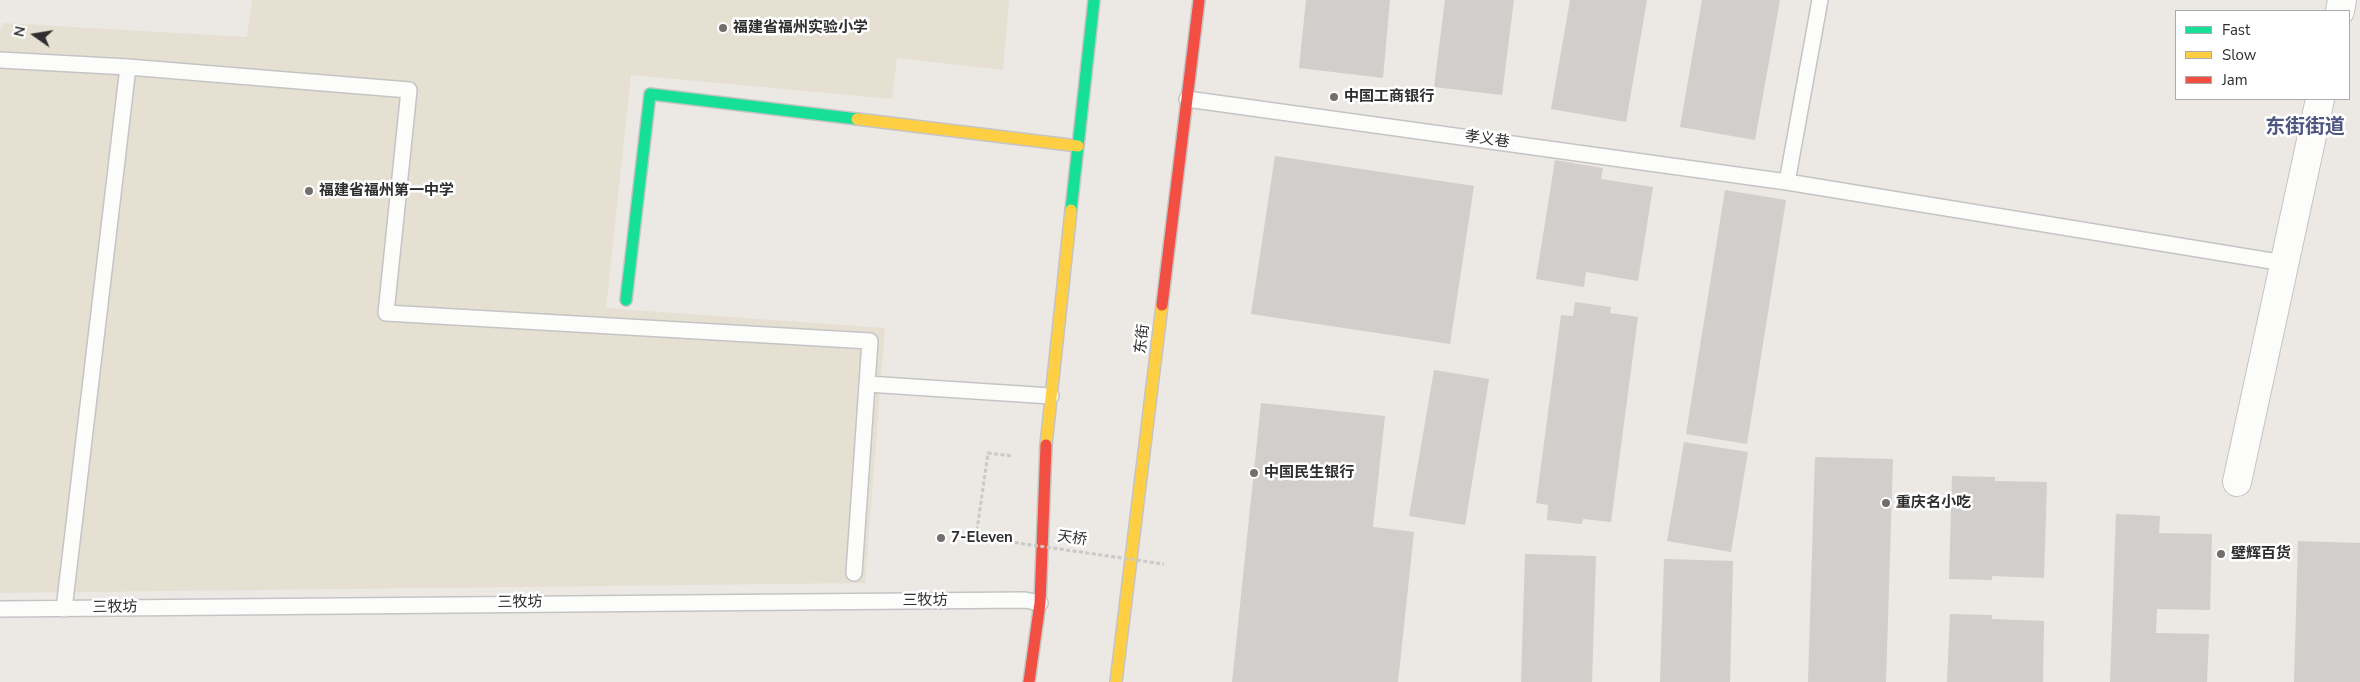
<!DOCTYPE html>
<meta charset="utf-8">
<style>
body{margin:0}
#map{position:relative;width:2360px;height:682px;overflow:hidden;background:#ece8e4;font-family:"Nunito Sans",sans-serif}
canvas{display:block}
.legend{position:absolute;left:2175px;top:10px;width:175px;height:90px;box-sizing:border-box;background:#fff;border:1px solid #ababab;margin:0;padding:6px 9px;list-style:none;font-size:15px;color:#2e2e2e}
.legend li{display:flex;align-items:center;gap:10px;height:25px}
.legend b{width:25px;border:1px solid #ababab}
.north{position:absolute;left:10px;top:10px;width:50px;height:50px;-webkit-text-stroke:4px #fff;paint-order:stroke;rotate:283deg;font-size:14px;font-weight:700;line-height:20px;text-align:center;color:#2e2e2e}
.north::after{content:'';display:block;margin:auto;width:18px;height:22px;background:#2e2e2e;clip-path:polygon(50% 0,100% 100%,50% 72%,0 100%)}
</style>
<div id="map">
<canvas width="2360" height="682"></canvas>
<ul class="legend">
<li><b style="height:6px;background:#16e098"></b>Fast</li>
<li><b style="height:6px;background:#ffcf43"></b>Slow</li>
<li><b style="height:6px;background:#f24e42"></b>Jam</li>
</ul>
<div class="north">N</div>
</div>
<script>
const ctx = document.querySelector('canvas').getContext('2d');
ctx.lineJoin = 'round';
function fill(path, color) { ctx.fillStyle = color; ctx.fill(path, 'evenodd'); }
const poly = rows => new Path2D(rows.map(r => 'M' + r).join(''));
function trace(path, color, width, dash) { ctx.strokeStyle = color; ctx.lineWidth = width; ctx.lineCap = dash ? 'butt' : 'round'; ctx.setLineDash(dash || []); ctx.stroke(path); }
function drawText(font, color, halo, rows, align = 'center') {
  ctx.font = font + ' "Nunito Sans","Noto Sans SC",sans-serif'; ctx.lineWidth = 5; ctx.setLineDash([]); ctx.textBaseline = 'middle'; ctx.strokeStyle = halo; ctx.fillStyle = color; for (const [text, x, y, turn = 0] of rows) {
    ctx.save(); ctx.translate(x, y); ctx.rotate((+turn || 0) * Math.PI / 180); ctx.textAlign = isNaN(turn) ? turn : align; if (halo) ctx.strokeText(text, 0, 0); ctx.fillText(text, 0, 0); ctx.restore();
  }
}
fill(poly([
 [252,0,1009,0,1003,70,897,58,892,99,631,75,606,308,885,328,865,583,0,593,0,31,4,23,247,37]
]), '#e6e0d3');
fill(poly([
 [1306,0,1390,0,1383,78,1299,68],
 [1445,0,1514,0,1502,95,1434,87],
 [1570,0,1647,0,1626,122,1551,109],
 [1702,0,1780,0,1755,140,1680,127],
 [1275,156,1474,186,1450,344,1251,314],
 [1555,160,1603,168,1601,179,1653,187,1638,281,1586,272,1584,287,1536,279],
 [1725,190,1786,200,1747,444,1686,434],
 [1575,302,1611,307,1610,313,1638,317,1611,522,1583,519,1582,524,1547,520,1548,505,1536,503,1561,315,1573,316],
 [1434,370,1489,379,1465,525,1409,516],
 [1261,403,1385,416,1373,527,1414,532,1398,682,1232,682],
 [1684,442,1748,452,1731,552,1667,541],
 [1815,457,1893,459,1886,682,1808,682],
 [1952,476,1995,477,1995,481,2047,482,2044,578,1992,576,1992,580,1949,579],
 [2116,514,2160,516,2159,533,2212,534,2210,610,2157,609,2156,633,2209,634,2207,682,2110,682],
 [2298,541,2360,543,2360,682,2294,682],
 [1525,554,1596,556,1592,682,1521,682],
 [1664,559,1733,561,1730,682,1660,682],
 [1950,614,1992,615,1992,619,2044,621,2043,682,1947,682]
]), '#d1cecb');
const lane = poly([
 [0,60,128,67,409,90,386,313,870,341,854,573],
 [1187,99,1787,182,2284,263],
 [1787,182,1820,0],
 [867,384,1051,396],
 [0,609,1025,600,1040,603],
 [64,609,128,67]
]);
const street = poly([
 [2340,11,2342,0],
 [2237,482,2320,99]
]);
const fast = poly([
 [1071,210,1094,0],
 [626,300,650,94,857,119]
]);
const slow = poly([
 [857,119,1078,146],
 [1046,445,1071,210],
 [1116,682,1162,305]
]);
const jam = poly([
 [1162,305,1199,0],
 [1029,682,1040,603,1046,445]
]);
trace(lane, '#c5c4c5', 18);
trace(street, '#c5c4c5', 30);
trace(fast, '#c5c4c5', 14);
trace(slow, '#c5c4c5', 14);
trace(jam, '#c5c4c5', 14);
trace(poly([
 [976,537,988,453,1013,456]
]), '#c9c9c8', 3, [4, 2.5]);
trace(lane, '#fcfcfb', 15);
trace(street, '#fcfcfb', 28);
trace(fast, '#16e098', 11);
trace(slow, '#ffcf43', 11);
trace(jam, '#f24e42', 11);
trace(poly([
 [976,537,1164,564]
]), '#c9c9c8', 3, [4, 2.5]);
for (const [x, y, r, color] of [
 [723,28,5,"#706f6e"],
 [1334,97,5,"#706f6e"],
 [309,191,5,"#706f6e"],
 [1254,473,5,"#706f6e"],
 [1886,503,5,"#706f6e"],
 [941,538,5,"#706f6e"],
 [2221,554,5,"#706f6e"]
]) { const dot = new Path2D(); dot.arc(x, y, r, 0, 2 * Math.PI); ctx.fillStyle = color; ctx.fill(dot); trace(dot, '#fff', 2); }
drawText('bold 15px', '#2e2e2e', '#fff', [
 ["福建省福州实验小学",733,28],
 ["中国工商银行",1344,97],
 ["福建省福州第一中学",319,191],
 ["中国民生银行",1264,473],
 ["重庆名小吃",1896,503],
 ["7-Eleven",951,538],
 ["壁辉百货",2231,554]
], 'left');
drawText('15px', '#2e2e2e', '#fff', [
 ["孝义巷",1487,140,8],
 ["东街",1143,339,-83],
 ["天桥",1072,539,8],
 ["三牧坊",925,601],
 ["三牧坊",520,603,-1],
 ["三牧坊",115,608,-1]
]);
drawText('bold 20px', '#4d5680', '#fff', [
 ["东街街道",2305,128]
]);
</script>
